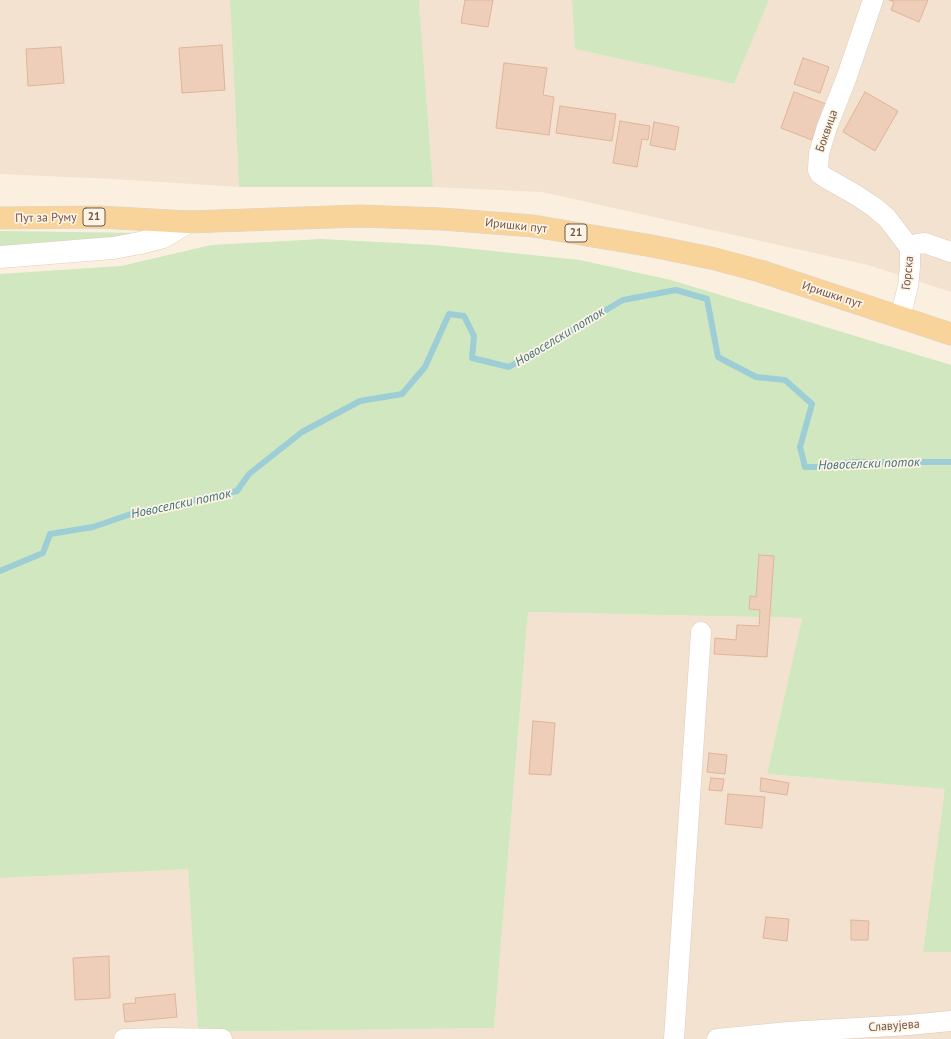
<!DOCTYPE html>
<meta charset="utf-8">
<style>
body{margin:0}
canvas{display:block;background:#fbf0e0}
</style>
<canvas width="951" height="1039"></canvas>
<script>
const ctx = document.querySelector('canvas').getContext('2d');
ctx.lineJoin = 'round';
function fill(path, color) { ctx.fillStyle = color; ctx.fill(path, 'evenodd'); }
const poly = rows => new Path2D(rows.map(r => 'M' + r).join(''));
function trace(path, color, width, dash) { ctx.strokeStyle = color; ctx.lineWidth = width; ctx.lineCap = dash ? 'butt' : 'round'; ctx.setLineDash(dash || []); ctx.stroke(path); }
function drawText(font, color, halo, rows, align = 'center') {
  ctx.font = font + ' "PT Sans",sans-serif'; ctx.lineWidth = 3.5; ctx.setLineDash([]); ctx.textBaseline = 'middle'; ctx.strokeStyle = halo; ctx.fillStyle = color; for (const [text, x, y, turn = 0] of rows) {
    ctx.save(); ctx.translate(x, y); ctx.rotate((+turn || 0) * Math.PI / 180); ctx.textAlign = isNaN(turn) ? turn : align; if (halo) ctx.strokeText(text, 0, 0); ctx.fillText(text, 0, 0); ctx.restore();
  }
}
fill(poly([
 [0,0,230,0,239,187,114,179,0,174],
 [419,0,572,0,575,49,734,84,769,0,951,0,951,292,868,265,542,192,433,187],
 [528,612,802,618,767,774,946,789,923,952,951,952,951,1039,0,1039,0,878,188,868,198,1032,494,1028]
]), '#f2e2cf');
fill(poly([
 [230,0,419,0,433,187,239,187],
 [572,0,769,0,734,84,575,49],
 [0,231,144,233,121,238,0,247],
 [321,239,435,245,580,260,671,280,951,365,951,952,923,952,945,789,767,774,802,618,528,612,494,1028,198,1032,188,869,0,878,0,274,121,266,211,245]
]), '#d1e7c0');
trace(poly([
 [0,571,43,553,50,534,93,527,131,514,237,491,249,474,302,432,360,401,402,394,425,367,449,314,464,316,474,336,472,358,509,367,623,300,676,290,707,299,718,357,756,377,785,380,812,404,800,447,805,467,827,467,854,462,951,462]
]), '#9dcdd5', 6);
const building = poly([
 [465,0,493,0,488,27,461,23,465,0],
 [889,0,928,0,919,22,891,10,894,2,889,0],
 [222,45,225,90,182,93,179,48,222,45],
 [61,47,64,83,28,86,26,49,61,47],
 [803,58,829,67,820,93,794,84,803,58],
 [504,63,547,68,543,95,554,97,549,135,496,128,504,63],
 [794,92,826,104,812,140,781,128,794,92],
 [865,92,898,111,875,151,843,132,865,92],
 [560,106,616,114,612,141,556,133,560,106],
 [620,121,650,126,648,140,642,139,637,167,613,163,620,121],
 [654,122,679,127,675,150,650,145,654,122],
 [759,555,774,556,767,657,714,654,715,638,736,640,737,625,759,626,760,610,749,609,750,596,756,597,759,555],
 [533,721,555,723,551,775,529,774,533,721],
 [709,753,727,755,725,774,707,772,709,753],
 [711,778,724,779,722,791,709,790,711,778],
 [761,778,789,783,787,795,760,791,761,778],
 [728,794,765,797,762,828,725,824,728,794],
 [766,917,789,919,787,941,763,938,766,917],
 [851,920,869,921,868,940,851,940,851,920],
 [109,956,110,998,75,1000,73,958,109,956],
 [175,994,177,1017,125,1022,123,1004,136,1003,135,998,175,994]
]);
fill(building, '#efceb9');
trace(building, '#e1b49a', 1);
const street = poly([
 [873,0,846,79,827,127,819,153,818,170,820,174,826,178,856,195,874,207,887,218,910,248],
 [900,318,908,286,910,267,910,248,917,244,925,243,951,252],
 [124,1039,165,1038,222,1039],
 [674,1039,701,632],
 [717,1039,788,1032,909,1025,951,1021]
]);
const secondary = poly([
 [0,257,113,248,140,243,163,237,188,222]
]);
const primary = poly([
 [0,218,100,217,188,222,360,216,442,219,533,226,652,246,711,258,760,271,951,334]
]);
trace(street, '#dfccbd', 21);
trace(secondary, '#e3cdbb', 23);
trace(primary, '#dad3d0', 23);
trace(street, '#fff', 20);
trace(secondary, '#fff', 22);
trace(primary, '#f8d49a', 22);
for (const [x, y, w] of [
 [94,217,22],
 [576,233,22]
]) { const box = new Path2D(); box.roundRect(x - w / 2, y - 9, w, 18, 3); ctx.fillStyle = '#fef4e6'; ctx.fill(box); trace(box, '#715649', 1); }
drawText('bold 11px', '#715649', null, [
 ["21",94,217],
 ["21",576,233]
]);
drawText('12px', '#715649', '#fef4e6', [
 ["Боквица",827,131,-71],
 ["Пут за Руму",46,218,-1],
 ["Иришки пут",516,226,6],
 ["Горска",908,273,-84],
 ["Иришки пут",832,295,18],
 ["Славујева",894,1026,-4]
]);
drawText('italic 13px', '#41747d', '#fef4e6', [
 ["Новоселски поток",560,337,-31],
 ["Новоселски поток",869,464,-2],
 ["Новоселски поток",181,504,-12]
]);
</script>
